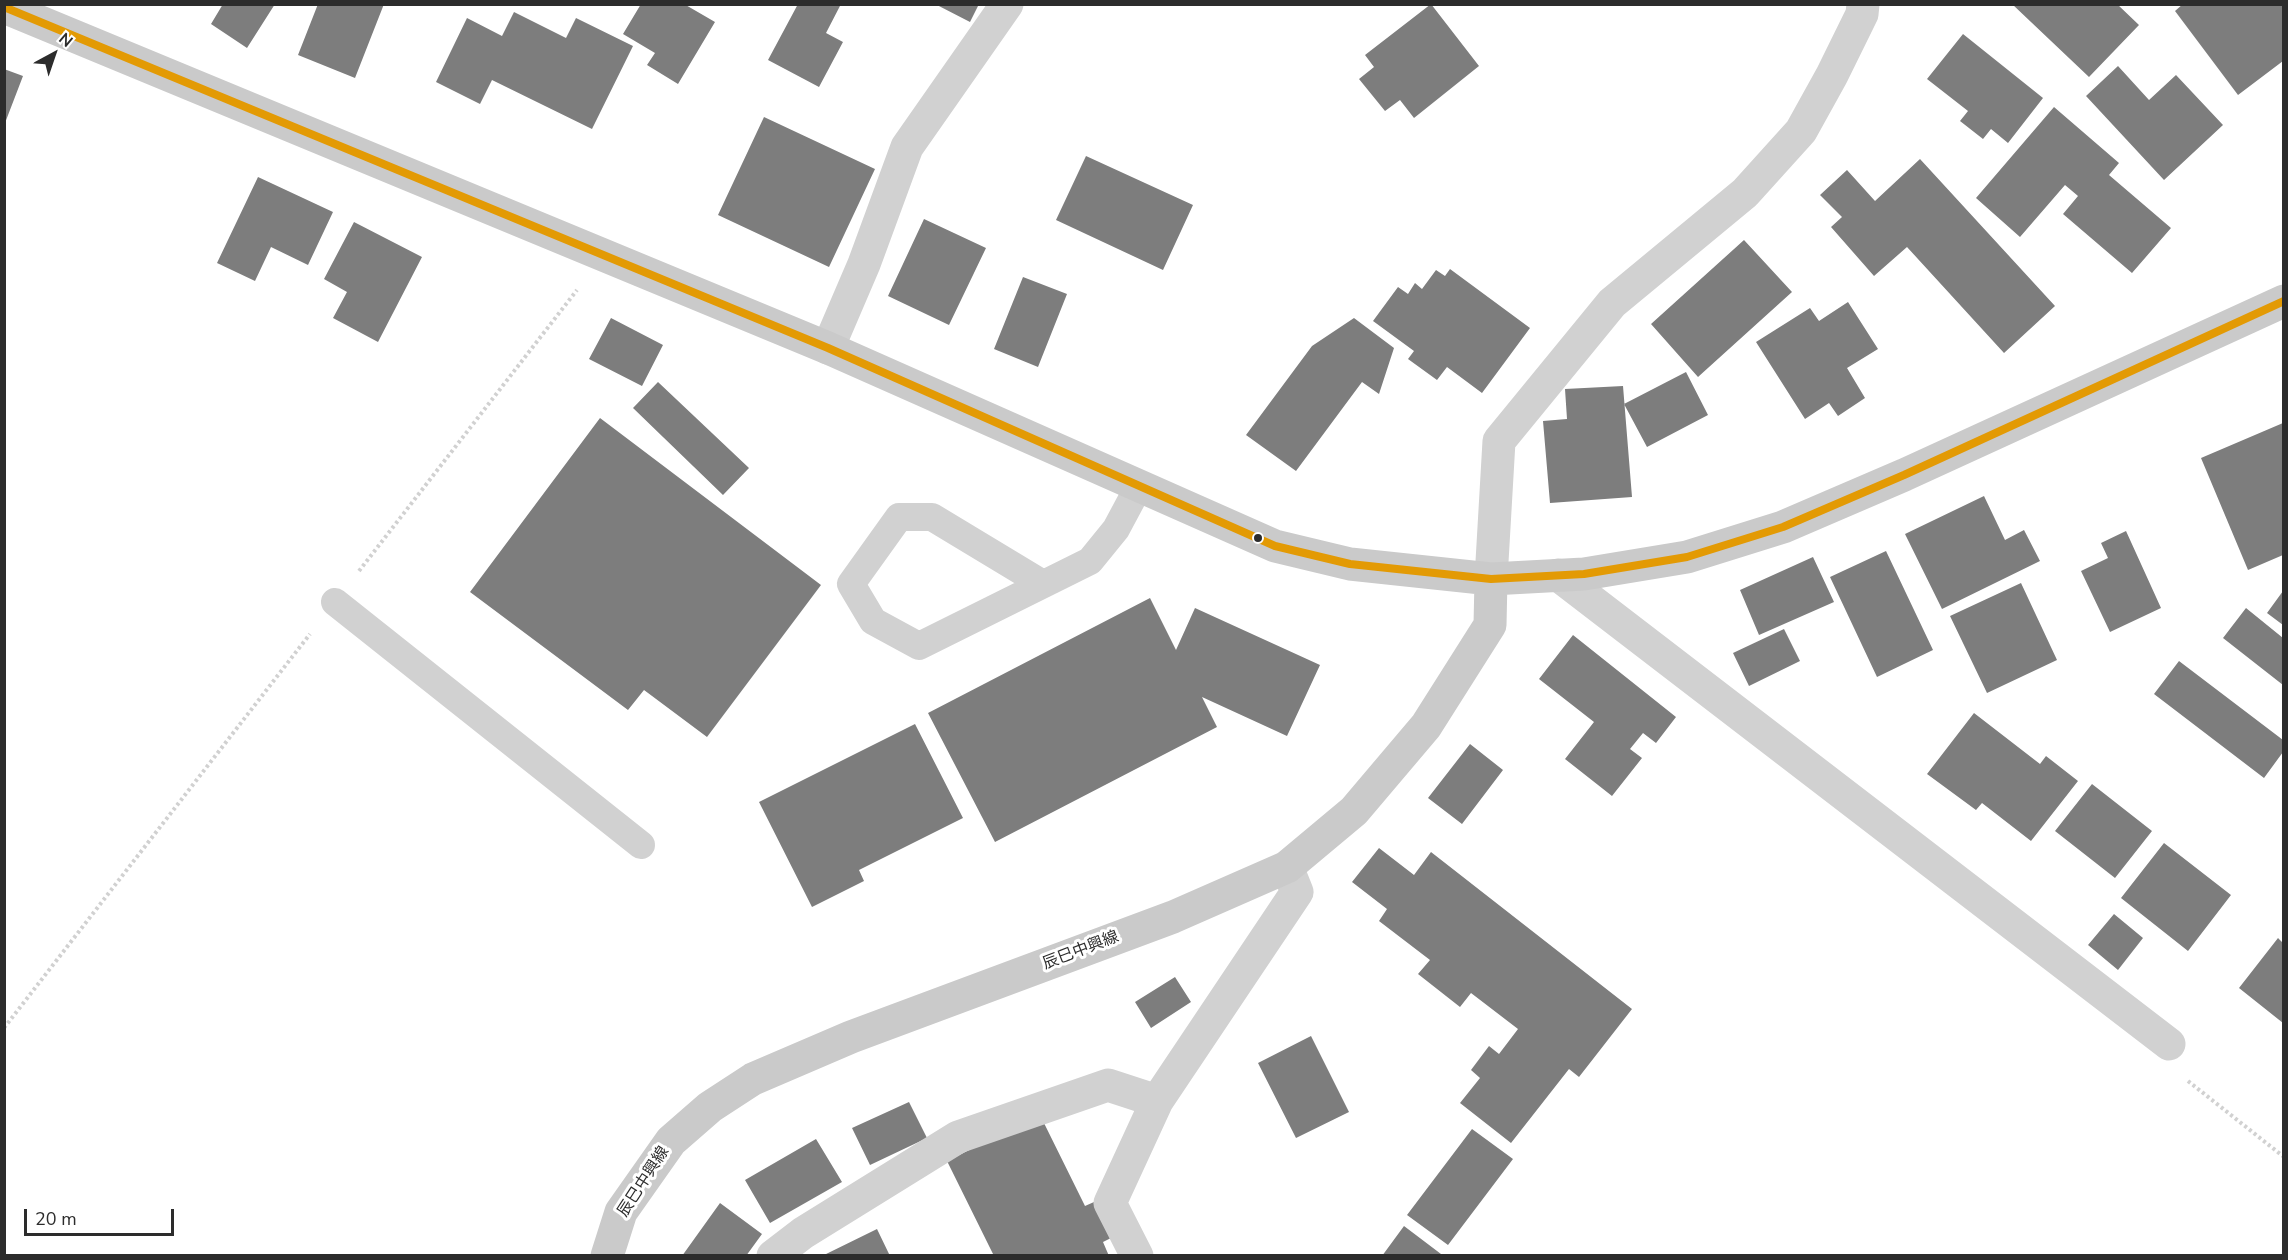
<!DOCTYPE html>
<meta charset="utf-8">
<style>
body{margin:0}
#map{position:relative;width:2288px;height:1260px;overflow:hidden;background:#fff;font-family:"Nunito Sans",sans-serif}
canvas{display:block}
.frame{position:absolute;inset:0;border:6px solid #2c2c2c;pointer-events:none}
.north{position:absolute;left:24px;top:24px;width:60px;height:60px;-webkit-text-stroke:4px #fff;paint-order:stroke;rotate:40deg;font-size:16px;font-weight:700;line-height:24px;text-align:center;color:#2c2c2c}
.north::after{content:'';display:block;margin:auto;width:21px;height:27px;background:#2c2c2c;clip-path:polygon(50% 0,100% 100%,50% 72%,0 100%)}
.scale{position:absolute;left:24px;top:1209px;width:150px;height:27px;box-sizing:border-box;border:3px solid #2c2c2c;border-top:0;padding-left:8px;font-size:18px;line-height:21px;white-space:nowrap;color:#2c2c2c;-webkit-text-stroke:4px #fff;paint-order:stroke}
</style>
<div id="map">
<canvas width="2288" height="1260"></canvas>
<div class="frame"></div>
<div class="north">N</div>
<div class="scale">20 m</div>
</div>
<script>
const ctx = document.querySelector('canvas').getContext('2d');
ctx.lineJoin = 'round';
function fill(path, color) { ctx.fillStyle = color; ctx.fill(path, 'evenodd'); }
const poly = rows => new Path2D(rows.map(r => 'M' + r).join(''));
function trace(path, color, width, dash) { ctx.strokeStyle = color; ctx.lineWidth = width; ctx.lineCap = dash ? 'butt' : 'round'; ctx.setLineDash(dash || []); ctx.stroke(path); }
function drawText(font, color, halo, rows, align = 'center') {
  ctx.font = font + ' "Nunito Sans","Noto Sans JP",sans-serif'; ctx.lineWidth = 6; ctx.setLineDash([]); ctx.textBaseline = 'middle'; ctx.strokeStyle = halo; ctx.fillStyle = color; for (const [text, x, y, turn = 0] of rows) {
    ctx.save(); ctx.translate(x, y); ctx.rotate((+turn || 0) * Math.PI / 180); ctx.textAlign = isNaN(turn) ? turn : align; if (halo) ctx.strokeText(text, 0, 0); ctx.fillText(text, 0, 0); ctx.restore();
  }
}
fill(poly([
 [223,4,275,4,247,48,211,24],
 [318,4,384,4,355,78,298,55],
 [641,4,684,4,715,22,678,84,647,65,655,53,623,34],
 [798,4,841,4,826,33,843,42,819,87,768,60],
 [935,4,979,4,970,22],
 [1431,4,1479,66,1414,118,1400,100,1385,111,1359,79,1374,67,1365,55],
 [2012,4,2117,4,2139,25,2089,77],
 [2183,4,2283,4,2283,61,2238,95,2175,11],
 [514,12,566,38,576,18,633,46,592,129,492,80,480,104,436,82,467,18,502,36],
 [1963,34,2043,98,2008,143,1991,129,1983,139,1960,121,1968,111,1927,79],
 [2118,66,2149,100,2176,75,2223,125,2164,180,2086,96],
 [4,69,23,76,5,123,4,123],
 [2054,107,2119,163,2109,175,2171,228,2132,273,2063,214,2078,196,2065,185,2020,237,1976,198],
 [764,117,875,169,829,267,718,215],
 [1086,156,1193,205,1163,270,1056,220],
 [1920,159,2055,306,2004,353,1907,247,1874,276,1831,227,1842,217,1820,195,1847,170,1875,201],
 [258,177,333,212,308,265,271,247,255,281,217,263],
 [924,219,986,248,949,325,888,296],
 [354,222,422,257,378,342,333,318,347,292,324,279],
 [1744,240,1792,292,1698,377,1651,324],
 [1450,269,1530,328,1482,393,1447,367,1437,380,1408,359,1414,351,1373,321,1398,287,1408,294,1415,283,1422,289,1436,270,1445,276],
 [1023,277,1067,294,1038,367,994,349],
 [1848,302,1878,349,1847,368,1865,398,1838,416,1829,403,1805,419,1756,342,1810,308,1819,321],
 [611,318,663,345,642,386,589,359],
 [1354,318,1394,348,1379,394,1362,382,1296,471,1246,435,1312,346],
 [1686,372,1708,415,1647,447,1624,404],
 [658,382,749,468,723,495,633,408],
 [1623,386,1632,497,1550,503,1543,421,1567,419,1565,389],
 [600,418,821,585,707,737,644,690,628,710,470,592],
 [2283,423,2283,555,2248,570,2201,458],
 [1984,496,2005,540,2024,530,2040,561,1942,609,1905,534],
 [2126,531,2161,608,2110,632,2081,571,2108,558,2101,543],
 [1886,551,1933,650,1877,677,1830,577],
 [1813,557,1834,602,1759,635,1740,590],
 [2021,583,2057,660,1987,693,1950,616],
 [2283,591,2283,625,2267,613],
 [1150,598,1176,650,1195,608,1320,665,1287,736,1202,697,1217,727,995,842,928,713],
 [2246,608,2283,638,2283,685,2223,638],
 [1784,629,1800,661,1749,686,1733,653],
 [1573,635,1676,717,1656,743,1643,733,1630,749,1642,758,1612,796,1565,759,1594,722,1539,679],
 [2179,661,2283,740,2283,752,2264,778,2154,694],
 [1974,713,2040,764,2046,756,2078,781,2031,841,1982,803,1976,810,1927,774],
 [915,724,963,818,859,870,864,881,812,907,759,802],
 [1470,744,1503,770,1462,824,1428,798],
 [2092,784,2152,831,2115,878,2055,831],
 [2164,843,2231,895,2188,951,2121,898],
 [1379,848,1414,875,1431,852,1632,1009,1579,1077,1569,1069,1511,1143,1460,1103,1480,1078,1471,1070,1489,1046,1499,1054,1518,1029,1471,993,1460,1007,1418,974,1430,960,1379,921,1387,909,1352,882],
 [2114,914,2143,938,2118,970,2088,945],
 [2278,938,2283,943,2283,1023,2239,988],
 [1175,977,1191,1002,1151,1028,1135,1002],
 [1311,1036,1349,1112,1296,1138,1258,1063],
 [909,1102,927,1138,870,1165,852,1128],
 [1040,1115,1085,1206,1094,1202,1111,1238,1103,1242,1109,1256,994,1256,947,1161],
 [1472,1129,1513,1159,1448,1245,1407,1215],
 [816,1139,842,1182,770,1223,745,1180],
 [720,1203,762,1234,746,1256,682,1256],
 [1404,1226,1441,1254,1440,1256,1382,1256],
 [877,1229,890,1256,822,1256]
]), '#7d7d7d');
trace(poly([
 [359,571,577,290],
 [4,1028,310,634],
 [2188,1081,2284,1157]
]), '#d1d1d1', 4, [3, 3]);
trace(poly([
 [1043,584,932,517,899,517,851,584,873,621,919,646,1090,561,1116,529,1139,486],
 [335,602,641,845]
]), '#d1d1d1', 28);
trace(poly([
 [828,348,864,264,907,147,1007,4],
 [1558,575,2169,1044],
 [773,1256,803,1233,958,1137,1108,1085,1157,1101,1297,892,1287,867],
 [1137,1256,1110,1203,1157,1101]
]), '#d1d1d1', 33);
trace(poly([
 [1491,579,1499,441,1612,303,1745,193,1801,131,1832,75,1862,14,1863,4]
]), '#d1d1d1', 33);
trace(poly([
 [4,7,828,348,1275,546,1350,564,1491,579,1584,574,1687,557,1783,527,1904,475,2284,301],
 [607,1256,621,1212,671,1141,710,1107,753,1079,851,1037,1173,917,1287,867,1354,811,1426,726,1490,625,1491,579]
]), '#cacaca', 33);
trace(poly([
 [4,7,828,348,1275,546,1350,564,1491,579,1584,574,1687,557,1783,527,1904,475,2284,301]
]), '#e39a04', 8);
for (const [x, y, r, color] of [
 [1258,538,5,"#2c2c2c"]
]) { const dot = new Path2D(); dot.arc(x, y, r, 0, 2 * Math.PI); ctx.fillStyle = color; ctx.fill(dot); trace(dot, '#fff', 2); }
drawText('16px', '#2c2c2c', '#fff', [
 ["辰巳中興線",1081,951,-21],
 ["辰巳中興線",644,1182,-57]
]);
</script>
